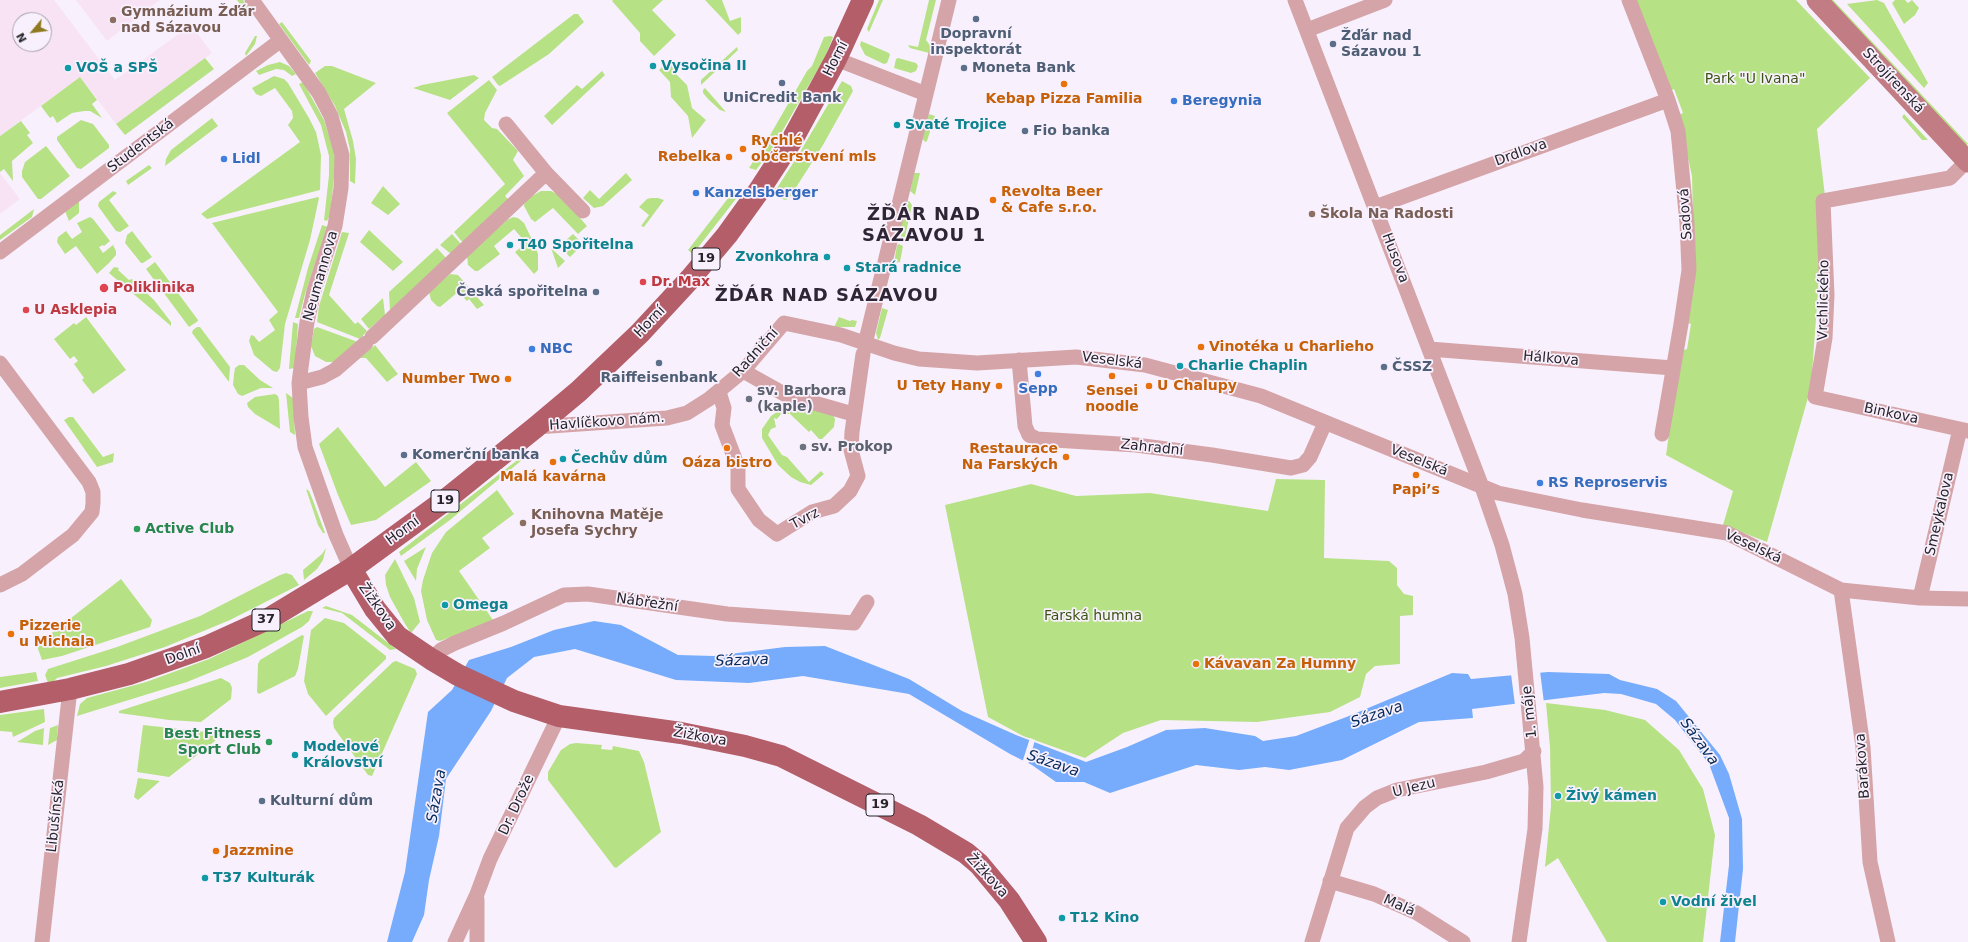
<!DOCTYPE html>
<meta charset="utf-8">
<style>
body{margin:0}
#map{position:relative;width:1968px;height:942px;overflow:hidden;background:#f8f1fd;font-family:"DejaVu Sans",sans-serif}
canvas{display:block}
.north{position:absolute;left:12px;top:12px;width:40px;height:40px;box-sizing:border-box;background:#f8f1fd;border:1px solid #a59fa9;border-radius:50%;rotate:241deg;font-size:11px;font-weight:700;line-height:16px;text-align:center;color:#28242b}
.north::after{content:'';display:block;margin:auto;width:14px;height:18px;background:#8f791e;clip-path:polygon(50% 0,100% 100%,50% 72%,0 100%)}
</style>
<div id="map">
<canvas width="1968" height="942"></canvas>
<div class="north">N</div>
</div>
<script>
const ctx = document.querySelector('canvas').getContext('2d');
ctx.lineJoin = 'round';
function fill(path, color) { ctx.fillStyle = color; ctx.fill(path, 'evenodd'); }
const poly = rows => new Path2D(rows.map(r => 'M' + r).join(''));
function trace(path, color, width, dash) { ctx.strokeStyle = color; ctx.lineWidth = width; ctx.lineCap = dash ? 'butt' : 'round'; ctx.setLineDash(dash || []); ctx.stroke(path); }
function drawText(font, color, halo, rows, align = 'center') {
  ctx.font = font + ' "DejaVu Sans",sans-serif'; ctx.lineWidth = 3.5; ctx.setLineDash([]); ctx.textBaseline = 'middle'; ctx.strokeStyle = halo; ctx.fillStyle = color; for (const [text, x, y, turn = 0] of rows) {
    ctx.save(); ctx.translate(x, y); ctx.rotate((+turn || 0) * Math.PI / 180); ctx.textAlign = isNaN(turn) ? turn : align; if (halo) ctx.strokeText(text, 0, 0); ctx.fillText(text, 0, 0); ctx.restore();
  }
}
fill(poly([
 [0,0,54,0,115,80,191,25,212,53,116,124,80,77,0,136],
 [20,20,44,20,44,44,20,44],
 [76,0,160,0,107,41],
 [0,173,20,199,0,214]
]), '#f7e3f4');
fill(poly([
 [237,0,243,0,250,10,246,13],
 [613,0,663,0,652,10,676,35,654,56,640,41,640,33,612,1],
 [705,0,722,0,730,21,741,17,741,32,738,35],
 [879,0,883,0,869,32,867,29],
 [929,0,936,0,926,40,932,48,929,53,910,48,908,45,918,47],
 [1635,0,1796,0,1870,78,1817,129,1825,196,1811,387,1767,542,1723,525,1733,491,1666,455,1681,351,1687,349,1691,324,1687,323,1694,258,1692,176,1678,115,1683,113,1674,89,1670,91],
 [1826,0,1833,0,1968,144,1965,146],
 [1877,0,1884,3,1928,83,1924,88,1847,4],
 [1895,0,1905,0,1908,3,1912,0,1919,8,1915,15,1904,24,1892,3],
 [574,14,578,14,584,22,549,54,500,86,498,85,492,77],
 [282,22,311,61,309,65,279,24],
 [255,36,257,36,255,44,246,56,245,53],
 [830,36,833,37,825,57,772,149,756,170,749,168,769,137,807,71,812,66,824,37],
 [861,41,889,53,890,55,887,63,884,64,865,55,860,45],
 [737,47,738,50,701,85,701,80],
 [205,58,214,69,125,135,116,124],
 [898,58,916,63,918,66,916,71,911,73,894,68,896,59],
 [669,60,674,68,673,71,687,85,692,108,706,120,692,138,688,116,671,97,670,82,659,70],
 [280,62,289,66,296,74,292,76,284,70,276,69,259,75,256,71,268,65],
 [325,66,332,66,376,83,344,109,353,141,356,159,355,184,350,181,350,150,346,132,335,106,315,73],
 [602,71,605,75,552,125,544,116,577,85,582,89],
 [474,75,479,78,450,100,413,88,422,85],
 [274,76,284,79,288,83,309,118,316,132,321,155,320,190,207,219,201,214,300,142,288,125,293,118,292,111,275,88,261,96,256,94,252,88],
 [80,77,97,100,92,104,102,118,90,111,84,111,72,113,57,123,53,116,50,118,41,106],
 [489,80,497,90,485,113,484,120,492,128,497,129,518,151,513,160,524,176,505,196,509,200,463,243,454,232,505,184,447,113],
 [842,81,851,86,853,91,823,145,790,197,786,200,782,199,772,189,777,188,797,157],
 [303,82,324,120,336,158,330,215,327,221,324,220,329,175,329,156,321,125,299,84],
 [705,88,726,112,720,110,708,99,703,93,703,90],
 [929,114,935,116,927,141,925,142,922,138],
 [1904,114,1928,140,1922,140,1902,117],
 [212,118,218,126,165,166,166,159,171,150],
 [81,120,93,124,109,145,109,148,81,169,77,168,57,140,57,137],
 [21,121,30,133,27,135,33,143,12,161,13,181,4,169,0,172,0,136],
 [46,146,70,176,41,199,38,199,22,177,22,171,25,162],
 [149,165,152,168,128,185,126,181],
 [626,173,632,180,603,206,594,208,583,198,590,190,599,199],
 [914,173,920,173,915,195,910,191],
 [383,186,400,204,388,215,371,203],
 [113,191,117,193,109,200,129,226,120,232,116,231,98,206,99,202],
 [541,191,551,191,561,196,587,226,578,234,553,208,535,222,531,219,524,206,525,200],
 [736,194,739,195,693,254,688,250,729,197],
 [318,197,319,198,310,240,285,324,280,368,277,372,273,371,254,355,249,341,251,335,254,336,259,342,275,330,269,320,278,312,212,223],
 [651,198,658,198,664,200,644,227,641,226,649,215,639,207,647,199],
 [79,200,79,213,69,221,65,211],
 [909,201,912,205,905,237,903,238,900,235,901,225,906,203],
 [34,209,32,217,0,240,0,235],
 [90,217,93,219,110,241,104,246,103,245,99,247,103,253,113,245,116,251,116,255,109,263,97,274,76,246,65,254,57,242,58,237,66,231,72,239,82,232,77,223],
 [513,217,518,218,524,223,534,244,538,254,538,270,534,274,515,252,526,243,514,229,494,246,500,254,478,271,475,271,468,265,467,256,507,220],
 [322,225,328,227,305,294,299,318,295,318,308,268],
 [369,230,403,262,393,271,360,242],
 [132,231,152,257,143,263,141,263,125,243,127,235],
 [342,232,349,233,329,295,355,324,358,322,367,331,360,339,317,322,319,306],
 [452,234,462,245,451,254,440,245],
 [573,234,583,244,570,257,559,246],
 [899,244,903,246,900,262,894,263,897,245],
 [437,248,447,259,390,312,389,292],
 [551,248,565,261,558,268],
 [155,262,198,320,198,321,189,327,146,269],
 [114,267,119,268,118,270,129,280,132,279,154,300,171,322,171,326,109,273],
 [450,274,458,275,484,305,477,309,469,299,467,301,458,292,440,307,437,306,431,300,429,292],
 [383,298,385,315,369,329,361,319],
 [882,308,888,310,880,338,878,340,876,333],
 [86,317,126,370,93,394,82,380,84,378,74,364,78,361,74,356,70,359,54,339,74,323,76,325],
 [839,317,850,321,852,320,857,321,855,327,834,327],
 [293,322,298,324,295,368,289,369],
 [197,327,200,327,230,367,229,382,192,333,193,330],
 [317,327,358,342,335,362,326,362,315,356,311,346,314,329],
 [375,345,398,374,387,382,366,358,360,358],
 [239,365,244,365,260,380,273,388,261,388,242,396,238,394,233,385,234,374,235,368],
 [286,393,293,398,295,435,290,432],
 [275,394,278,396,279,400,280,429,255,414,248,407,247,403,255,397],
 [790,403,833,415,835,419,834,427,822,439,819,439,811,430,809,432,790,414,790,411,789,414,782,414,780,412,781,414,777,419,774,418,776,427,771,429,768,435,782,455,787,457,809,482,821,471,824,474,811,485,800,482,791,477,778,465,762,438,762,429,771,416],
 [69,417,73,417,103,457,114,453,113,462,97,467,64,420],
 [338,427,385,487,416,462,431,481,376,520,351,525,338,495,319,444],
 [520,458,522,460,450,520,401,556,399,552],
 [1276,479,1325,480,1324,558,1389,561,1397,568,1397,585,1404,594,1413,596,1413,615,1400,616,1400,664,1375,666,1366,674,1360,697,1330,712,1257,722,1161,720,1123,733,1085,758,1023,736,988,717,945,505,1031,484,1076,496,1150,493,1268,511],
 [306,489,309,491,312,498,325,533,323,533,318,525],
 [497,490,514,514,482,538,490,548,459,571,493,620,490,623,440,641,436,640,427,620,421,591,423,580,432,553,446,532],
 [426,547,417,569,416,581,404,561],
 [326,548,323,560,317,569,304,580,303,570,322,554],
 [395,559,414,598,420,622,411,633,405,624,390,597,386,585,385,575],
 [286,573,292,575,299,585,230,620,165,647,106,666,57,678,52,683,48,683,45,675,48,669,117,647,200,616,280,575],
 [121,579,152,620,150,627,62,656,42,660,37,646,39,643],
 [326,606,352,615,396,649,390,650,342,613,322,608],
 [308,611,313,611,309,621,302,627,248,657,187,682,77,716,80,704,87,698,146,682,209,659],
 [325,618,344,623,386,656,386,659,326,716,308,694,304,681,311,630],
 [302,635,304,636,298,669,295,676,259,694,257,692,258,664,260,660],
 [396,661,415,669,417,674,372,776,368,775,334,728,333,722,334,718,393,662],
 [36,672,38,681,0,688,0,677],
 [221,678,230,683,232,688,231,699,201,722,169,720,119,713,119,711],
 [1546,703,1605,710,1645,720,1679,750,1703,789,1715,835,1703,942,1607,942,1558,858,1545,867,1551,806,1550,747],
 [44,709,45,722,43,723,13,737,12,732,0,731,0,715],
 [58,725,57,740,48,745,50,728],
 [143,725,207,732,216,737,215,741,169,777,137,772],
 [44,728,43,745,17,742,35,731],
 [576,743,602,745,601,749,612,750,613,746,639,751,644,762,661,832,616,868,614,867,548,780,548,772,561,750,570,744],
 [138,778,160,781,138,800,134,797]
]), '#b7e185');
fill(poly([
 [594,621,621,625,678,655,714,656,785,647,825,646,909,679,962,711,1016,735,1086,762,1127,747,1166,730,1205,728,1255,736,1263,741,1296,736,1349,716,1452,673,1468,674,1471,679,1548,672,1609,674,1620,680,1657,689,1676,701,1720,755,1729,774,1742,819,1743,869,1735,942,1720,942,1729,865,1729,818,1709,764,1675,720,1656,704,1621,694,1604,693,1472,709,1473,718,1419,722,1342,760,1289,770,1265,767,1239,770,1196,765,1110,793,1084,782,1056,782,1032,765,1010,754,909,694,803,676,749,683,676,680,575,649,534,657,507,678,491,711,446,779,439,836,429,880,424,915,412,942,387,942,405,872,428,712,452,690,469,660,511,647,554,630]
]), '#76acfb');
fill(poly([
 [1540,671,1544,703,1515,705,1511,674],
 [1030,738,1035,740,1028,765,1022,763]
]), '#f8f1fd');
trace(poly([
 [252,0,319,93,331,116,342,155,341,188,335,226,314,291,307,322,299,383,301,417,305,447,336,535,351,569],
 [1295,0,1482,487,1502,545,1515,594,1522,638,1536,787,1535,829,1519,942],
 [1629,0,1668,100,1678,131,1687,223,1689,270,1681,324,1662,434],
 [1307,30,1385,0],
 [836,59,926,94],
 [506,124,546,173,583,211],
 [1968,160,1950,178,1823,201,1827,295,1825,338,1815,397,1968,431],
 [1375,207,1668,100],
 [0,252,281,40],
 [372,337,546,173],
 [865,344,949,0],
 [1429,349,1673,368],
 [1019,360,1025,426,1029,435,1037,439,1136,445,1212,455,1291,468,1303,465,1310,457,1325,423],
 [0,363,89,482,93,492,93,503,92,512,73,535,22,574,0,585],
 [743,371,786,395,853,414],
 [299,383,322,377,335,370,366,343],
 [719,392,724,408,722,425,738,467,738,489,759,520,777,534,812,512,834,506,850,491,858,476,851,450,852,432,863,354],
 [536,427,667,418,687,413,709,399,743,371,784,323,841,335,894,353,919,359,977,363,1076,357,1145,365,1261,396,1498,493,1582,510,1727,533,1841,590,1920,598,1968,599],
 [1841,590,1863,747,1870,862,1888,942],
 [1920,598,1960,429],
 [431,659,441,650,455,643,504,623,564,595,588,594,727,614,854,623,867,602],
 [1330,881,1374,894,1417,913,1463,942],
 [42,942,70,689],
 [455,942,477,894,490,859,559,716],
 [477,942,477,899],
 [1312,942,1347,828,1365,807,1377,798,1397,790,1486,772,1524,761,1534,751]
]), '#d5a4a8', 15);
trace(poly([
 [1817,0,1968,162]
]), '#c27c83', 21);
trace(poly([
 [351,569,375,609,397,636,431,659,458,675,514,701,559,716,681,733,745,746,781,756,919,825,966,853,979,864,1009,900,1036,942],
 [0,702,70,689,129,674,206,647,270,618,351,569,444,501,536,427,579,391,640,333,690,279,727,235,758,192,792,140,836,59,863,0]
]), '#b35e69', 22);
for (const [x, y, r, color] of [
 [976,19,4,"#5c6f8a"],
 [113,20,4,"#8d6e63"],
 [1333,44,4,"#5c6f8a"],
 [653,66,4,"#0f9aa8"],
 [68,68,4,"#0f9aa8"],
 [964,68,4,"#5c6f8a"],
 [782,83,4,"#5c6f8a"],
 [1064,84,4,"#e8710a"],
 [1174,101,4,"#3f7fe0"],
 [897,125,4,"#0f9aa8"],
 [1025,131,4,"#5c6f8a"],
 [743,149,4,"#e8710a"],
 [729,157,4,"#e8710a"],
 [224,159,4,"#3f7fe0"],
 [696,193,4,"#3f7fe0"],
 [993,200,4,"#e8710a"],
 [1312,214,4,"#8d6e63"],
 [510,245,4,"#0f9aa8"],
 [827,257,4,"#0f9aa8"],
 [847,268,4,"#0f9aa8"],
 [643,282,4,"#e0444e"],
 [104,288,5,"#e0444e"],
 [596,292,4,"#5c6f8a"],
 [26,310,4,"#e0444e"],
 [1201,347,4,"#e8710a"],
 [532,349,4,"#3f7fe0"],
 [659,363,4,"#5c6f8a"],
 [1180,366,4,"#0f9aa8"],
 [1384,367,4,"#5c6f8a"],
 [1038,374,4,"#3f7fe0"],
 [1112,376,4,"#e8710a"],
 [508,379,4,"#e8710a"],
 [999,386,4,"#e8710a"],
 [1149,386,4,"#e8710a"],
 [749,399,4,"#6b7280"],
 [803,447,4,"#6b7280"],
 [727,448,4,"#e8710a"],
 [404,455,4,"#5c6f8a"],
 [1066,457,4,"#e8710a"],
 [563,459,4,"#0f9aa8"],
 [553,462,4,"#e8710a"],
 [1416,475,4,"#e8710a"],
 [1540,483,4,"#3f7fe0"],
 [523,523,4,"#8d6e63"],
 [137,529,4,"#2e9e5b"],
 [445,605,4,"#0f9aa8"],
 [11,634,4,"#e8710a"],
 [1196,664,4,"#e8710a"],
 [269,742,4,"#2e9e5b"],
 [295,755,4,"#0f9aa8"],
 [1558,796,4,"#0f9aa8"],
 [262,801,4,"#5c6f8a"],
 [216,851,4,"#e8710a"],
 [205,878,4,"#0f9aa8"],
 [1663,902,4,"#0f9aa8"],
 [1062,918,4,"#0f9aa8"]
]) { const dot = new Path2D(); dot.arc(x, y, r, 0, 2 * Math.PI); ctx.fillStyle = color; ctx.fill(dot); trace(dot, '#f8f1fd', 1.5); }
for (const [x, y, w] of [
 [706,259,28],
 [445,501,28],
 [266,620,28],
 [880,805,28]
]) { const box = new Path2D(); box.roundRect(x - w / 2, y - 11, w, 22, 3); ctx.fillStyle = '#f8f1fd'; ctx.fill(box); trace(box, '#28242b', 1); }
drawText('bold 13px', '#28242b', null, [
 ["19",706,259],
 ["19",445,501],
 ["37",266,620],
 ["19",880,805]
]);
drawText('bold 14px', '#785e54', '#f8f1fd', [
 ["Gymnázium Žďár",121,12],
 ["nad Sázavou",121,28],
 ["Škola Na Radosti",1320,214],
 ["Knihovna Matěje",531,515],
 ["Josefa Sychry",531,531]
], 'left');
drawText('bold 14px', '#4e5e75', '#f8f1fd', [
 ["Dopravní",976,34,"center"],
 ["inspektorát",976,50,"center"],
 ["Žďár nad",1341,36],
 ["Sázavou 1",1341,52],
 ["Moneta Bank",972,68],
 ["UniCredit Bank",782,98,"center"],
 ["Fio banka",1033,131],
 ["Česká spořitelna",588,292,"right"],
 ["ČSSZ",1392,367],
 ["Raiffeisenbank",659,378,"center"],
 ["Komerční banka",412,455],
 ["Kulturní dům",270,801]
], 'left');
drawText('14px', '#28242b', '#f8f1fd', [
 ["Horní",836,59,-63],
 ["Strojírenská",1893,81,47],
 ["Studentská",141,146,-37],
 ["Drdlova",1521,153,-20],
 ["Sadová",1686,214,-94],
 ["Husova",1395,258,69],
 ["Neumannova",321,276,-74],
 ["Vrchlického",1824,300,-89],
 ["Horní",650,322,-46],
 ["Radniční",756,353,-48],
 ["Hálkova",1551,359,5],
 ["Veselská",1112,361,7],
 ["Binkova",1891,414,12],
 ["Havlíčkovo nám.",607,422,-4],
 ["Zahradní",1152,448,6],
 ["Veselská",1419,461,22],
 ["Smeykalova",1940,514,-77],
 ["Tvrz",805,519,-28],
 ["Horní",403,531,-36],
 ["Veselská",1753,547,25],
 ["Nábřežní",647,603,8],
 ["Žižkova",377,607,55],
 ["Dolní",183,655,-20],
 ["1. máje",1530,712,-96],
 ["Žižkova",700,737,10],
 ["Barákova",1863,766,-94],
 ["U Jezu",1414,788,-14],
 ["Dr. Drože",517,805,-65],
 ["Libušínská",56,816,-84],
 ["Žižkova",987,876,47],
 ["Malá",1399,906,24]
]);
drawText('bold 14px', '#0d838f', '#f8f1fd', [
 ["Vysočina II",661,66],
 ["VOŠ a SPŠ",76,68],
 ["Svaté Trojice",905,125],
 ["T40 Spořitelna",518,245],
 ["Zvonkohra",819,257,"right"],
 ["Stará radnice",855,268],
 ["Charlie Chaplin",1188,366],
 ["Čechův dům",571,459],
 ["Omega",453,605],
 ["Modelové",303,747],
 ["Království",303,763],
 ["Živý kámen",1566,796],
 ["T37 Kulturák",213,878],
 ["Vodní živel",1671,902],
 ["T12 Kino",1070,918]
], 'left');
drawText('14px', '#3a5413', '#f8f1fd', [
 ["Park \"U Ivana\"",1755,79],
 ["Farská humna",1093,616]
]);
drawText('bold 14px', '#c56008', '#f8f1fd', [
 ["Kebap Pizza Familia",1064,99,"center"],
 ["Rychlé",751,141],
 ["občerstvení mls",751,157],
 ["Rebelka",721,157,"right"],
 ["Revolta Beer",1001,192],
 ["& Cafe s.r.o.",1001,208],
 ["Vinotéka u Charlieho",1209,347],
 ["Number Two",500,379,"right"],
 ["U Tety Hany",991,386,"right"],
 ["U Chalupy",1157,386],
 ["Sensei",1112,391,"center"],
 ["noodle",1112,407,"center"],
 ["Restaurace",1058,449,"right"],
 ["Na Farských",1058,465,"right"],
 ["Oáza bistro",727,463,"center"],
 ["Malá kavárna",553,477,"center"],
 ["Papi’s",1416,490,"center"],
 ["Pizzerie",19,626],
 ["u Michala",19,642],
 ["Kávavan Za Humny",1204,664],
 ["Jazzmine",224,851]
], 'left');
drawText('bold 14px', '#366cbe', '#f8f1fd', [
 ["Beregynia",1182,101],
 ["Lidl",232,159],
 ["Kanzelsberger",704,193],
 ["NBC",540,349],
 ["Sepp",1038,389,"center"],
 ["RS Reproservis",1548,483]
], 'left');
drawText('bold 14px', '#be3a42', '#f8f1fd', [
 ["Dr. Max",651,282],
 ["Poliklinika",113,288],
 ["U Asklepia",34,310]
], 'left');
drawText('bold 14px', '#5b616d', '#f8f1fd', [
 ["sv. Barbora",757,391],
 ["(kaple)",757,407],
 ["sv. Prokop",811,447]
], 'left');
drawText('bold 14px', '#27864d', '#f8f1fd', [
 ["Active Club",145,529],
 ["Best Fitness",261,734,"right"],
 ["Sport Club",261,750,"right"]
], 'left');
drawText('italic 15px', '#072c5c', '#f8f1fd', [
 ["Sázava",742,661,-2],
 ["Sázava",1377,715,-19],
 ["Sázava",1699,742,54],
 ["Sázava",1053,764,19],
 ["Sázava",437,796,-80]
]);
ctx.letterSpacing = '1px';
drawText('bold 18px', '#2e2634', '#f8f1fd', [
 ["ŽĎÁR NAD",924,215],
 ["SÁZAVOU 1",924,236],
 ["ŽĎÁR NAD SÁZAVOU",827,296]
]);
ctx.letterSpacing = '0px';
</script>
